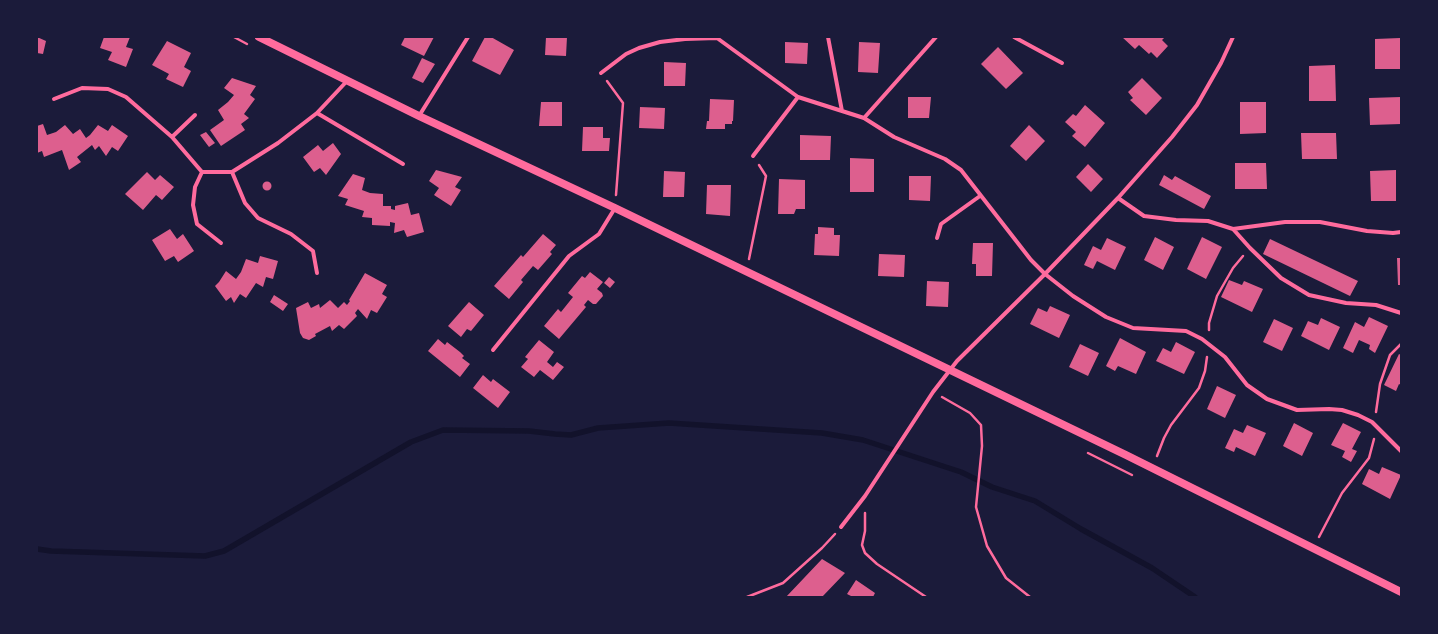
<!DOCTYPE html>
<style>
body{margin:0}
#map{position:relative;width:1438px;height:634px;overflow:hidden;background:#1b1b3a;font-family:Jost,sans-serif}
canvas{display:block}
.frame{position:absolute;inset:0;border:38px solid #1b1b3a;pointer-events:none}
</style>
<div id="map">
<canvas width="1438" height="634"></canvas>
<div class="frame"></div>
</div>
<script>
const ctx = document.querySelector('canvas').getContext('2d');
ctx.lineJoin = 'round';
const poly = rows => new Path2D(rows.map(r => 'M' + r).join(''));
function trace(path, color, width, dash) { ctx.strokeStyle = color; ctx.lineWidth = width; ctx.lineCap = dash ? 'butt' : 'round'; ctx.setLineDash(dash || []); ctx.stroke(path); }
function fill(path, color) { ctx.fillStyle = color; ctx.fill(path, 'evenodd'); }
trace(poly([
 [37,549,51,551,205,556,224,551,411,442,443,430,529,431,555,434,571,435,598,428,669,423,822,433,863,440,961,472,992,487,1035,501,1081,529,1152,568,1195,597]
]), '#12122b', 5.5);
fill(poly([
 [37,37,46,41,43,54,37,53],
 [104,37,130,37,126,47,133,49,126,67,108,60,112,52,100,48],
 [405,37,434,37,424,56,401,45],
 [485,37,491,37,514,50,500,75,472,61],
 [546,37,567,37,566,56,545,55],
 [1122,37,1165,37,1162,40,1168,46,1157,58,1151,52,1149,54,1139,45,1135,49],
 [1400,38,1401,69,1375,69,1375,39],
 [167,41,191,53,184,67,191,71,183,87,166,79,169,74,152,65],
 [785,42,808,43,807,64,785,63],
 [859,42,880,43,878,73,858,72],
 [998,47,1023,73,1006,89,981,64],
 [422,58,435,64,423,83,412,78],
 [664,62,686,63,685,86,664,86],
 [1335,65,1336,101,1309,101,1309,66],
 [232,78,256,86,250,95,255,99,244,114,249,118,241,124,245,130,221,146,210,130,224,120,218,110,228,102,234,95,224,88],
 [1142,78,1162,98,1146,115,1130,100,1133,98,1128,92],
 [908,97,931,97,929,118,908,118],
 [1401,97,1401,124,1370,125,1369,98],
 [710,99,734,100,733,121,732,121,732,124,725,124,725,129,706,129,707,121,709,121],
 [541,102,562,102,562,126,539,126],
 [1240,102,1266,102,1266,133,1240,134],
 [1085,105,1105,123,1085,147,1072,136,1076,132,1065,122,1073,114,1076,116],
 [640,107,665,108,664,129,639,128],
 [43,124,47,135,56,132,65,125,73,134,80,129,86,138,90,135,98,125,108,131,112,125,128,136,118,151,112,147,106,156,99,146,95,150,92,145,77,157,81,162,69,170,62,150,44,157,42,151,37,153,37,126],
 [1029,125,1045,141,1026,161,1010,146],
 [583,127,603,127,603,138,610,138,609,151,582,151],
 [206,132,215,143,209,147,200,135],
 [1301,133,1336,133,1337,159,1302,159],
 [800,135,831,136,830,160,800,160],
 [333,143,341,154,326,175,320,168,314,172,303,157,318,145,323,151],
 [850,158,874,159,874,192,850,192],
 [1235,163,1266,163,1267,189,1235,189],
 [1088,164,1103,179,1091,192,1076,177],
 [436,170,462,177,455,187,461,190,451,206,434,195,439,188,429,181],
 [1396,170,1396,201,1371,201,1370,171],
 [664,171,685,172,684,197,663,197],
 [147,172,155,180,160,175,174,187,162,200,156,195,143,210,125,194],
 [353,174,365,178,362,190,370,193,383,194,383,206,391,206,391,209,395,210,395,206,408,203,411,215,419,213,424,232,407,237,404,230,394,233,395,223,390,222,390,226,372,225,372,218,362,217,364,211,345,205,348,199,338,196],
 [1164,175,1172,180,1175,176,1211,196,1204,209,1159,185],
 [909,176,931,176,930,201,909,200],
 [779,179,805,180,805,209,796,209,794,214,778,214],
 '262.5 186a4.5 4.5 0 1 1 9 0a4.5 4.5 0 1 1-9 0Z',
 [707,185,731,185,730,216,706,214],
 [818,227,834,228,834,235,840,235,839,256,814,255,815,234,818,234],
 [170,229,177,239,183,234,194,251,178,262,174,256,165,261,152,240],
 [543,234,556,245,550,252,552,254,538,270,533,266,521,280,523,282,509,299,494,286,521,255,523,257],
 [1155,237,1174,247,1163,270,1144,260],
 [1202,237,1222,247,1206,279,1187,269],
 [1107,238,1126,247,1115,270,1097,261,1093,269,1084,265,1093,246,1101,250],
 [1270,239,1358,281,1350,296,1263,254],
 [973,243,993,243,992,276,976,276,976,264,972,264],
 [879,254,905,255,904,277,878,276],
 [260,256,278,261,273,279,266,277,263,287,256,283,246,298,240,294,234,303,231,297,226,301,215,286,219,282,226,271,236,279,241,272,246,259,258,263],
 [1397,258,1401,258,1401,285,1398,285],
 [590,272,603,282,597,289,602,293,603,296,596,304,593,304,588,300,584,305,586,307,559,339,544,326,558,309,561,312,573,297,568,293,582,276,585,278],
 [365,273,387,285,382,294,387,297,377,313,371,310,367,319,358,309,355,313,357,316,344,329,339,325,332,331,330,326,315,334,316,336,309,340,303,338,300,333,296,308,308,302,311,308,319,304,320,308,330,300,338,308,344,302,347,305,350,301,349,300],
 [609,277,615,282,610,288,604,283],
 [1229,280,1242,285,1244,281,1263,289,1252,312,1221,297],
 [927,281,949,282,948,307,926,306],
 [274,295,288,304,283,311,270,302],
 [469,302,484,315,471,331,467,329,461,337,448,326],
 [1050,306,1070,315,1059,338,1030,324,1038,308,1047,312],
 [1369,317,1388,326,1375,353,1369,349,1370,345,1359,340,1353,353,1343,348,1355,322,1364,327],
 [1321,318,1340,327,1329,350,1301,336,1308,321,1318,325],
 [1274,319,1293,328,1282,351,1263,342],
 [1120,338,1146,352,1136,374,1118,366,1115,371,1106,366],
 [438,339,445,345,447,342,460,352,464,356,462,358,470,364,460,377,428,351],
 [539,340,554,352,547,362,553,367,557,362,564,367,553,380,540,370,534,377,521,367,528,359,525,357],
 [1176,342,1195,352,1184,374,1156,361,1163,348,1171,352],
 [1080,344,1099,353,1088,376,1069,367],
 [1399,354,1401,355,1401,385,1399,384,1396,391,1384,385],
 [483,375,491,382,493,379,510,392,498,408,473,388],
 [1217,386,1236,395,1225,418,1207,409],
 [1294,423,1313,433,1302,456,1283,446],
 [1343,423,1361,432,1352,449,1357,451,1351,462,1342,457,1345,451,1331,445],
 [1247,425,1266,433,1255,456,1236,447,1234,452,1225,448,1234,429,1243,433],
 [1382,467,1401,475,1390,499,1362,484,1369,469,1379,474],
 [822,559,845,573,822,597,786,597],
 [856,580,875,593,873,597,853,597,847,594]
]), '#dd5f8e');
trace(poly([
 [234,37,247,44],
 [607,81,623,103,616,195],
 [749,259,766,176,759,165],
 [1209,330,1209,323,1217,296,1233,268,1243,256],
 [942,397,970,413,981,425,982,446,976,507,987,546,1006,578,1030,597],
 [1376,412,1380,384,1390,355,1401,344],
 [1088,453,1132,475],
 [1157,456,1164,438,1171,425,1199,388,1205,371,1207,357],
 [865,513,865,531,862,545,865,553,877,564,926,597],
 [1319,537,1342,493,1369,458,1374,439],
 [747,597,783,583,822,548,835,534]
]), '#ff6b9d', 2.5);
trace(poly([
 [828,37,842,111],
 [1014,37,1062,63],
 [601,73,626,54,639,48,660,42,685,39,717,38,798,97,864,118,894,137,945,159,961,170,1031,260,1045,274,1073,296,1106,317,1133,328,1186,331,1202,339,1225,357,1247,385,1267,399,1297,410,1329,409,1342,410,1358,415,1372,422,1401,451],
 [54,99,82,88,108,89,126,97,172,137,202,172,232,172,245,203,258,218,291,234,313,251,317,273],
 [317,113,347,81],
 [419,116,468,37],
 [864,118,936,37],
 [172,137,195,115],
 [753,156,798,97],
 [202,172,195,187,193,205,197,224,221,243],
 [232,172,278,143,317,113,403,164],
 [1118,198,1144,216,1176,220,1208,221,1233,229,1250,248,1281,278,1309,295,1346,303,1376,305,1401,313],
 [1233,229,1285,222,1320,222,1367,231,1393,233,1401,232],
 [937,238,941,224,980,196],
 [493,350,569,256,599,234,615,208],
 [841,527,865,496,933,392,957,361,1045,274,1118,198,1172,137,1197,105,1221,63,1233,37]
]), '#ff6b9d', 4);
trace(poly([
 [259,37,419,116,615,208,1126,455,1401,592]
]), '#ff6b9d', 8);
</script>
